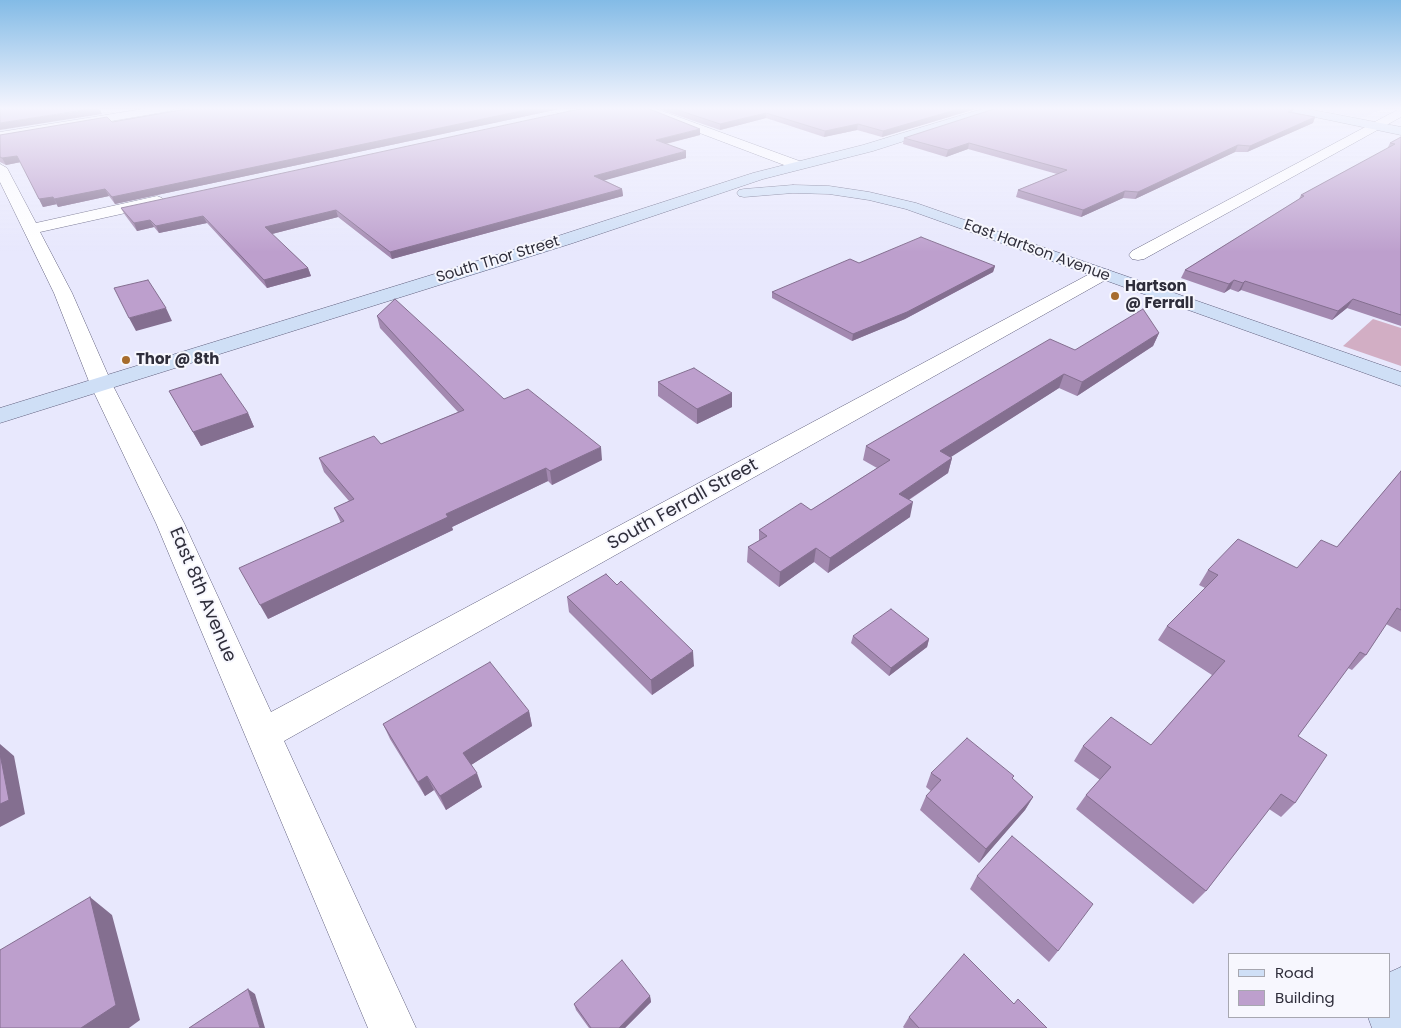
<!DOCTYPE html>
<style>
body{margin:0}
#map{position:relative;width:1401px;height:1028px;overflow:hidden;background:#e8e8fd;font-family:Poppins,sans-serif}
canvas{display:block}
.legend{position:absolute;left:1228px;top:953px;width:162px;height:65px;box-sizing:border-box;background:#f7f7fe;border:1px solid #a7a7b0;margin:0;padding:6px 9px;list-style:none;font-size:15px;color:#2f2e3b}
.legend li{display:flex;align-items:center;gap:10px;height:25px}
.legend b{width:25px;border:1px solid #a7a7b0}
</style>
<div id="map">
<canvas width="1401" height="1028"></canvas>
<ul class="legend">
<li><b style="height:6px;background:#cfdff6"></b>Road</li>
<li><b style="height:14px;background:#bd9fcd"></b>Building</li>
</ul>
</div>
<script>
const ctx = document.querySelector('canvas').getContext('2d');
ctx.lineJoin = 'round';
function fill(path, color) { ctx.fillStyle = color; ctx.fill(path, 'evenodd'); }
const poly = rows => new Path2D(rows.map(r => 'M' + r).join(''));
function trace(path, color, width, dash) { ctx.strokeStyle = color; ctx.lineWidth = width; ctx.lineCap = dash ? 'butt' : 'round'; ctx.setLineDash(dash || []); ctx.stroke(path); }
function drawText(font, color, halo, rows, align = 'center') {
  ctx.font = font + ' Poppins,sans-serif'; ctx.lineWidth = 4; ctx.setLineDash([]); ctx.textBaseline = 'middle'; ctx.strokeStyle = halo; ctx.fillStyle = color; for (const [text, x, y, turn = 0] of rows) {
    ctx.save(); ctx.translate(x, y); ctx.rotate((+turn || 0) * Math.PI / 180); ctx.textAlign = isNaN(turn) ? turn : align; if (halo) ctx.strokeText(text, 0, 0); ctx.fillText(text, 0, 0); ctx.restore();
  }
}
fill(poly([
 [1309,108,1384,108,1365,117,1360,118]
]), '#dbdafc');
fill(poly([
 [1373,319,1401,328,1401,366,1343,346]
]), '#d2aec4');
const street = poly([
 [149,108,176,108,170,111,0,140,0,132,149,108],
 [637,108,654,108,802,162,804,165,797,169,792,168,639,110,637,108],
 [1401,108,1401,117,1144,259,1138,260,1132,259,1129,255,1132,251,1401,108],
 [0,164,7,168,36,223,157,196,162,198,165,201,162,204,157,206,40,232,72,293,112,384,184,523,271,712,1097,270,1103,269,1109,270,1112,274,1109,278,284,741,416,1028,368,1028,156,523,90,384,54,293,0,182,0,164]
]);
const secondary = poly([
 [985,108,1003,108,1001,110,873,151,763,179,573,243,0,423,0,408,561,235,753,173,863,145,985,108],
 [1280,108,1303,108,1401,127,1401,135,1286,111,1280,108],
 [793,185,829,186,869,192,916,203,1401,372,1401,386,906,209,869,200,829,194,793,193,744,197,739,196,737,193,739,190,744,189,793,185],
 [1401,967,1401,1028,1372,1028,1368,1017,1390,1017,1390,972,1401,967]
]);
trace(street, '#61607e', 1);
trace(secondary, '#61607e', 1);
fill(street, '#fff');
fill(secondary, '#cfdff6');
fill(poly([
 [191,108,564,108,115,204,109,196,58,207,57,204,43,207,21,162,6,165,0,162,0,135,112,122],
 [656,108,979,108,882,137,857,130,824,137,766,118,720,130],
 [1294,109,1292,112,1315,117,1313,123,1247,152,1235,152,1135,199,1123,198,1081,217,1016,197,1018,190,1057,174,968,149,946,157,903,144,904,138],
 [700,135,666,144,686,158,604,180,622,189,623,196,392,259,338,217,272,234,308,268,311,276,267,288,207,223,159,233,154,227,137,231,125,215,121,208],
 [1401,137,1401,326,1347,308,1332,320,1241,290,1238,292,1230,289,1224,293,1181,278,1185,270,1299,199,1301,195,1387,149,1390,143],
 [859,263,995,266,993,272,905,319,852,341,772,298,772,292],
 [377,316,504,399,602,460,552,485,548,481,452,527,453,530,268,619,341,523,334,508,349,501,324,472,319,458,381,444,458,412,380,328],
 [1159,333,1153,346,1077,396,1059,388,950,457,952,458,948,473,909,500,910,517,828,573,814,562,779,587,747,562,748,547,759,541,759,530,811,510,877,468,863,460,866,446,1075,350],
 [658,382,732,393,732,407,697,424,658,396],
 [169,391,248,413,254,427,201,446],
 [1401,471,1401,632,1386,624,1366,655,1352,670,1348,668,1298,736,1295,803,1281,817,1269,809,1206,891,1193,904,1076,809,1086,795,1100,780,1074,761,1083,746,1151,745,1212,675,1158,640,1167,626,1205,588,1199,585,1208,570,1297,568,1337,547],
 [567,597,694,666,652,695,569,612],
 [853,636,929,639,927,647,889,676,851,643],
 [529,711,532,726,471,765,482,787,446,810,434,790,425,796,390,739,383,724],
 [931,773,1013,779,1033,797,1025,810,979,863,920,810,926,796,931,791,926,787],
 [977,876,1058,951,1049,962,970,889],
 [650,996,651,1002,625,1028,589,1028,576,1010,574,1004],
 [1014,1004,1047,1028,904,1028,903,1027,909,1017]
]), '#a389b0');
fill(poly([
 [99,108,102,114,0,130,0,123],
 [535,108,564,108,115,204,112,197],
 [962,108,979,108,882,137,883,131],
 [766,113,766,118,720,130,720,124],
 [1315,117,1313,123,1247,152,1250,146],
 [858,124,857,130,824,137,825,131],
 [700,129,700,135,656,146,656,140],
 [969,143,968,149,946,157,948,150],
 [1238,145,1235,152,1135,199,1138,192],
 [686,151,686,158,595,183,594,176],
 [17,156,21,162,6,165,2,158],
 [105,189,109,196,58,207,54,199],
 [622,189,623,196,392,259,390,252],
 [1125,191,1123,198,1081,217,1083,210],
 [53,197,57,204,43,207,39,199],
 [336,210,338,217,268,235,265,227],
 [203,216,207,223,159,233,156,226],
 [150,220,154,227,137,231,134,223],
 [995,266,993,272,905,319,852,341,853,334],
 [308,268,311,276,267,288,264,280],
 [1234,280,1230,289,1224,293,1229,284],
 [1245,281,1241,290,1238,292,1243,283],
 [1353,299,1347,308,1332,320,1338,311],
 [166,308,172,321,136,331,129,318],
 [1159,333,1153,346,1077,396,1082,382],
 [1064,374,1059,388,937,466,940,451],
 [732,393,732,407,697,424,697,409],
 [248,413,254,427,201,446,193,432],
 [601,447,602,460,552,485,550,471],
 [952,458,948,473,896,508,899,494],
 [546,468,548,481,452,527,453,530,268,619,260,605,446,514],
 [913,502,910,517,828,573,830,558],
 [816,548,814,562,779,587,780,572],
 [929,639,927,647,889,676,891,668],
 [693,651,694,666,652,695,651,680],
 [529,711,532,726,468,767,463,753],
 [0,744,14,756,25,814,0,827],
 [477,773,482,787,446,810,440,796],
 [427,776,434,790,425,796,418,782],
 [1033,797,1025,810,979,863,986,849],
 [90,897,112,915,140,1020,129,1028,81,1028],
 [248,989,255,994,265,1028,260,1028],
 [650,996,651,1002,625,1028,619,1028]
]), '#846f90');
const building = poly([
 [0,108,97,108,0,123,0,108],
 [193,108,535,108,112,197,105,189,54,199,53,197,39,199,17,156,2,158,0,157,0,135,107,117,112,122,193,108],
 [584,108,647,108,700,129,656,140,686,151,594,176,622,189,390,252,336,210,265,227,308,268,264,280,203,216,156,226,150,220,134,223,121,208,584,108],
 [672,108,962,108,883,131,858,124,825,131,766,113,720,124,672,108],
 [997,108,1293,108,1294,109,1288,112,1315,117,1250,146,1238,145,1138,192,1125,191,1083,210,1018,190,1067,170,969,143,948,150,904,138,997,108],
 [1401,137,1401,315,1353,299,1338,311,1245,281,1243,283,1234,280,1229,284,1185,270,1304,196,1301,195,1395,144,1390,143,1401,137],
 [921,237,995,266,907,312,853,334,772,292,850,259,859,263,921,237],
 [148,280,166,308,129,318,114,288,148,280],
 [395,299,504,399,528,389,601,447,550,471,546,468,446,514,448,517,260,605,239,568,344,521,334,508,354,499,319,458,374,436,381,444,464,410,377,316,395,299],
 [1143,309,1159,333,1082,382,1064,374,940,451,952,458,899,494,913,502,830,558,816,548,780,572,748,547,767,536,759,530,801,503,811,510,890,460,866,446,1050,339,1075,350,1143,309],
 [694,368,732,393,697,409,658,382,694,368],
 [221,374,248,413,193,432,169,391,221,374],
 [1401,471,1401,610,1397,608,1366,655,1360,652,1298,736,1327,755,1295,803,1281,794,1206,891,1086,795,1111,767,1083,746,1111,717,1151,745,1225,661,1167,626,1218,575,1208,570,1238,539,1297,568,1321,540,1337,547,1401,471],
 [606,574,617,585,621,581,693,651,651,680,567,597,606,574],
 [891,609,929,639,891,668,853,636,891,609],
 [490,662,529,711,463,753,477,773,440,796,427,776,418,782,383,724,490,662],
 [967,738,1014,776,1012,778,1033,797,986,849,926,796,941,780,931,773,967,738],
 [0,754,9,800,0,804,0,754],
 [1012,836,1093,904,1058,951,977,876,1012,836],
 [90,897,116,1005,81,1028,0,1028,0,950,90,897],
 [964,954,1014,1004,1018,999,1047,1028,919,1028,909,1017,964,954],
 [622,960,650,996,619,1028,591,1028,574,1004,622,960],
 [248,989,260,1028,189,1028,248,989]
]);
fill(building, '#bd9fcd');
trace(building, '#846f90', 1);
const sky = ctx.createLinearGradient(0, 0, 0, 252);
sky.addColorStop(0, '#83bbe6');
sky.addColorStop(0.43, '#f5f5fe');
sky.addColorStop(1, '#f5f5fe00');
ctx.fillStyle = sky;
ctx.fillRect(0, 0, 1401, 252);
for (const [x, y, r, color] of [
 [1115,296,5,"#a76c2d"],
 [126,360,5,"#a76c2d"]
]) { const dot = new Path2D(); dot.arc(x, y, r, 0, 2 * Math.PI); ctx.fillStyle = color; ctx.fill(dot); trace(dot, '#f7f7fe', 2); }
drawText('15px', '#2f2e3b', '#f7f7fe', [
 ["East Hartson Avenue",1037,251,20],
 ["South Thor Street",498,260,-17]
]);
drawText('bold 15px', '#2f2e3b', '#f7f7fe', [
 ["Hartson",1125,287],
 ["@ Ferrall",1125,304],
 ["Thor @ 8th",136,360]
], 'left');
drawText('18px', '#2f2e3b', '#f7f7fe', [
 ["South Ferrall Street",683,505,-29],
 ["East 8th Avenue",202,595,67]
]);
</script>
